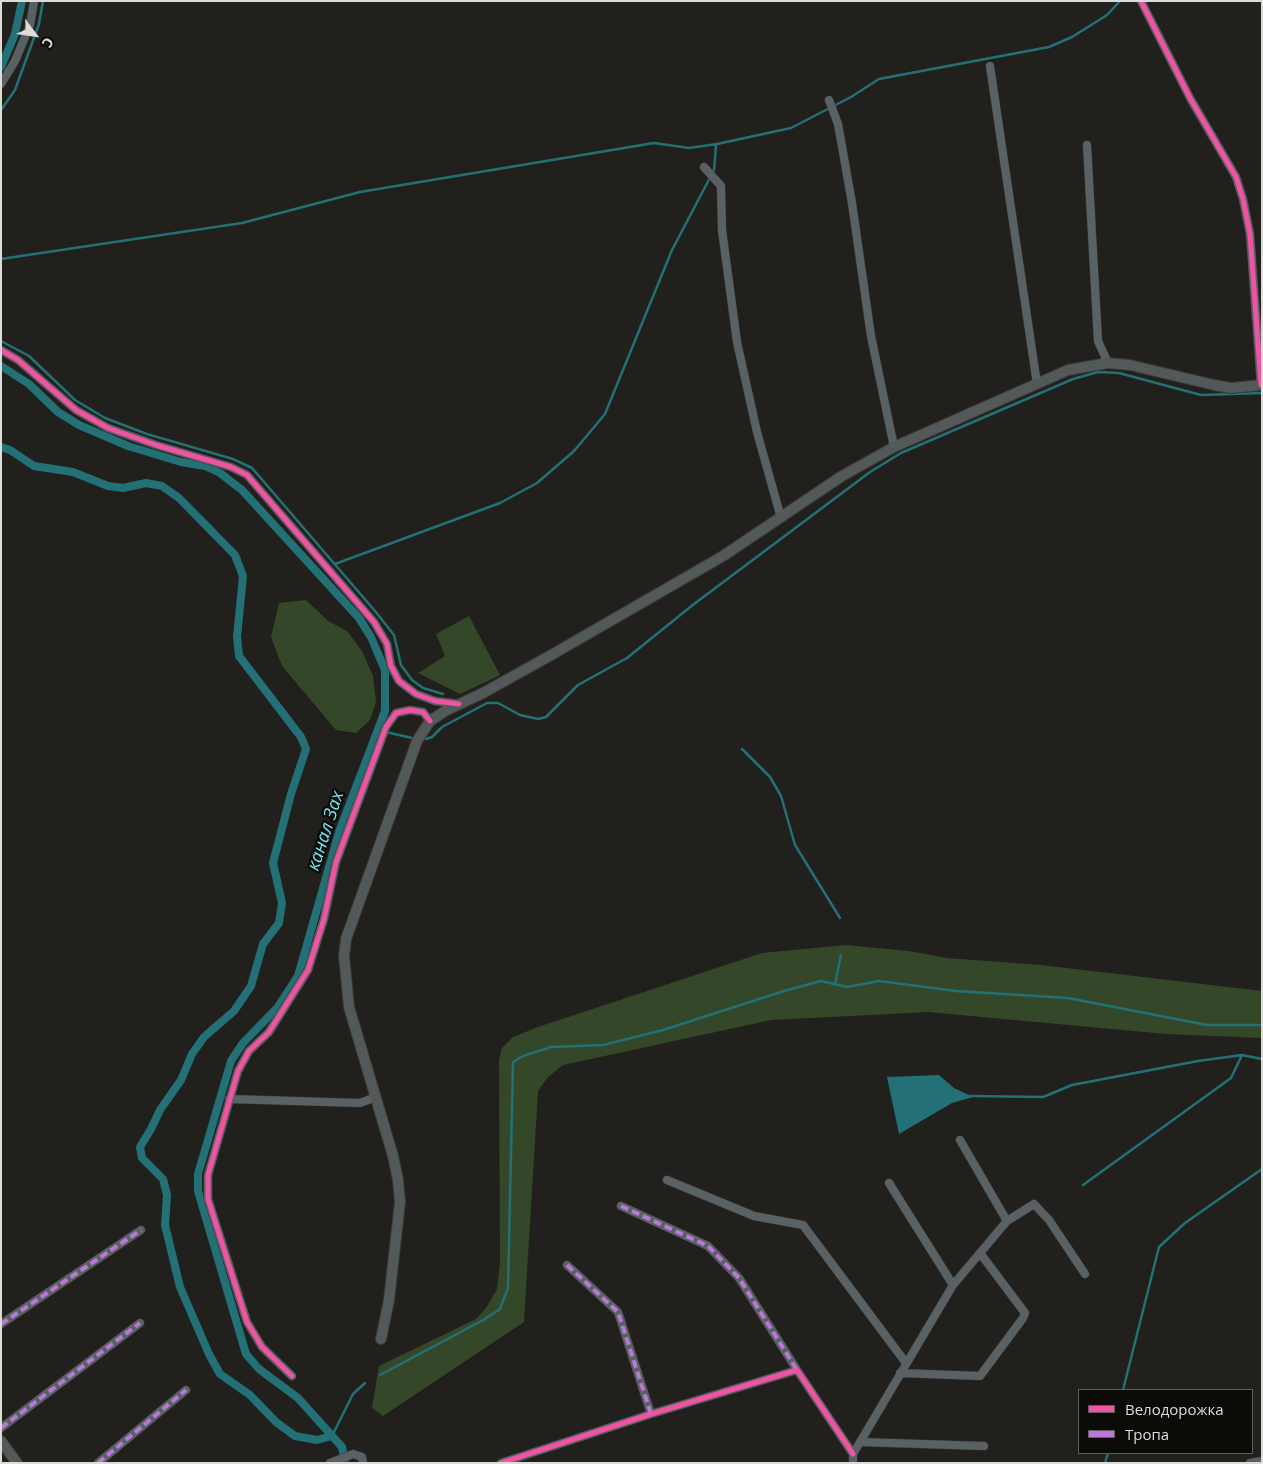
<!DOCTYPE html>
<meta charset="utf-8">
<style>
body{margin:0}
#map{position:relative;width:1263px;height:1464px;overflow:hidden;background:#21201d;font-family:"Open Sans",sans-serif}
canvas{display:block}
.frame{position:absolute;inset:0;border:2px solid #dddcd8;pointer-events:none}
.legend{position:absolute;left:1078px;top:1389px;width:175px;height:65px;box-sizing:border-box;background:#0b0b08;border:1px solid #5f5f5b;margin:0;padding:6px 9px;list-style:none;font-size:15px;color:#dddcd8}
.legend li{display:flex;align-items:center;gap:10px;height:25px}
.legend b{width:25px;border:1px solid #5f5f5b}
.north{position:absolute;left:10px;top:10px;width:50px;height:50px;-webkit-text-stroke:4px #0b0b08;paint-order:stroke;rotate:121deg;font-size:14px;font-weight:700;line-height:20px;text-align:center;color:#dddcd8}
.north::after{content:'';display:block;margin:auto;width:18px;height:22px;background:#dddcd8;clip-path:polygon(50% 0,100% 100%,50% 72%,0 100%)}
</style>
<div id="map">
<canvas width="1263" height="1464"></canvas>
<div class="frame"></div>
<ul class="legend">
<li><b style="height:6px;background:#f153a3"></b>Велодорожка</li>
<li><b style="height:6px;background:#ba77d6"></b>Тропа</li>
</ul>
<div class="north">С</div>
</div>
<script>
const ctx = document.querySelector('canvas').getContext('2d');
ctx.lineJoin = 'round';
function fill(path, color) { ctx.fillStyle = color; ctx.fill(path, 'evenodd'); }
const poly = rows => new Path2D(rows.map(r => 'M' + r).join(''));
function trace(path, color, width, dash) { ctx.strokeStyle = color; ctx.lineWidth = width; ctx.lineCap = dash ? 'butt' : 'round'; ctx.setLineDash(dash || []); ctx.stroke(path); }
function drawText(font, color, halo, rows, align = 'center') {
  ctx.font = font + ' "Open Sans",sans-serif'; ctx.lineWidth = 5; ctx.setLineDash([]); ctx.textBaseline = 'middle'; ctx.strokeStyle = halo; ctx.fillStyle = color; for (const [text, x, y, turn = 0] of rows) {
    ctx.save(); ctx.translate(x, y); ctx.rotate((+turn || 0) * Math.PI / 180); ctx.textAlign = isNaN(turn) ? turn : align; if (halo) ctx.strokeText(text, 0, 0); ctx.fillText(text, 0, 0); ctx.restore();
  }
}
fill(poly([
 [306,600,328,621,347,631,362,651,373,676,376,702,370,720,356,733,336,730,282,666,271,637,279,603],
 [469,616,500,675,460,694,418,673,445,656,436,634],
 [846,945,909,951,946,958,1041,965,1262,991,1262,1038,1166,1034,928,1012,771,1020,563,1065,548,1077,538,1091,524,1322,383,1416,372,1408,379,1366,476,1319,486,1308,497,1289,500,1262,499,1060,502,1048,513,1037,538,1027,762,953]
]), '#344829');
fill(poly([
 [939,1075,954,1088,973,1097,952,1103,899,1134,887,1077]
]), '#237177');
trace(poly([
 [1,110,15,90,39,24,43,1],
 [1,259,242,223,360,192,654,143,689,148,717,144,791,128,851,97,879,79,1049,47,1072,37,1107,15,1120,1],
 [1,341,29,356,75,400,105,418,147,434,233,459,252,468,375,611,394,635,401,665,412,680,423,688,443,694],
 [335,564,500,503,537,483,574,451,605,414,672,250,714,170,716,145],
 [377,730,412,738],
 [426,739,432,737,442,727,487,703,498,703,520,715,538,719,546,717,578,685,627,658,694,604,870,472,901,453,1073,379,1098,372,1119,373,1201,395,1262,393],
 [742,749,770,777,781,796,795,845,840,918],
 [835,984,841,955],
 [969,1096,1043,1097,1072,1085,1198,1061,1242,1055,1262,1059],
 [1083,1185,1231,1078,1242,1055],
 [380,1375,485,1319,500,1309,508,1288,513,1062,523,1056,551,1047,603,1045,663,1030,784,991,821,981,847,987,879,981,956,991,1068,998,1207,1025,1262,1025],
 [1123,1390,1159,1247,1185,1223,1262,1169],
 [332,1436,353,1394,365,1383],
 [1105,1463,1108,1453]
]), '#237177', 2.5);
trace(poly([
 [1,67,15,34,22,1],
 [1,366,29,384,58,412,79,425,128,446,181,462,205,466,220,473,242,490,359,618,371,637,385,670,385,711,339,832,298,976,278,1007,243,1043,231,1061,198,1174,198,1191,246,1354,259,1369,298,1398,342,1447,345,1463],
 [1,447,10,450,34,466,73,472,108,486,123,488,146,483,162,486,179,498,235,555,243,576,237,637,239,656,301,737,306,749,291,794,273,863,282,903,279,923,263,944,251,986,234,1011,204,1037,192,1054,181,1080,160,1110,151,1129,140,1147,142,1158,163,1179,167,1195,165,1225,180,1287,209,1354,220,1374,250,1395,276,1422,295,1436,317,1440,332,1436]
]), '#237177', 8);
const minor = poly([
 [1141,1,1190,98,1236,177,1243,199,1250,234,1261,385],
 [990,66,1037,384],
 [1,84,15,61,30,25,34,1],
 [829,100,838,124,852,203,871,336,894,447],
 [1087,145,1098,341,1108,363],
 [704,167,721,186,722,230,737,342,757,432,781,518],
 [1,350,18,360,76,410,108,428,156,445,231,467,247,475,374,622,387,644,391,666,399,681,416,694,435,701,459,704],
 [229,1099,360,1103,376,1097],
 [960,1140,1007,1221],
 [667,1180,754,1216,803,1225,906,1363],
 [889,1183,953,1285],
 [621,1206,708,1246,739,1278,797,1370],
 [567,1265,618,1312,651,1414],
 [1,1324,141,1230],
 [900,1373,980,1376,1023,1318,1025,1313,980,1253],
 [292,1376,262,1347,247,1322,208,1199,208,1175,238,1071,249,1051,269,1032,308,970,324,919,336,862,386,727,396,713,410,710,423,712,430,721],
 [1,1428,140,1323],
 [860,1442,984,1446],
 [98,1463,186,1390],
 [330,1463,353,1454,362,1457,363,1463],
 [501,1463,651,1414,797,1370,853,1454],
 [853,1463,853,1454,953,1285,1007,1221,1034,1204,1049,1220,1085,1274],
 [1250,1463,1262,1461]
]);
const major = poly([
 [381,1339,389,1300,400,1202,398,1180,393,1156,349,1007,344,956,346,939,417,741,430,721,445,711,483,693,553,654,723,556,842,476,894,447,1068,370,1108,363,1130,365,1214,385,1231,388,1262,385],
 [1,1441,17,1463]
]);
trace(minor, '#3a3a38', 9);
trace(major, '#3a3a38', 12);
trace(minor, '#5a6165', 8);
trace(major, '#535859', 10);
trace(poly([
 [621,1206,708,1246,739,1278,797,1370],
 [567,1265,618,1312,651,1414],
 [1,1324,141,1230],
 [1,1428,140,1323],
 [98,1463,186,1390]
]), '#ba77d6', 4, [8, 4]);
trace(poly([
 [1141,1,1190,98,1236,177,1243,199,1250,234,1261,385],
 [1,350,18,360,76,410,108,428,156,445,231,467,247,475,374,622,387,644,391,666,399,681,416,694,435,701,459,704],
 [292,1376,262,1347,247,1322,208,1199,208,1175,238,1071,249,1051,269,1032,308,970,324,919,336,862,386,727,396,713,410,710,423,712,430,721],
 [501,1463,651,1414,797,1370,853,1454]
]), '#f153a3', 5);
drawText('italic 18px', '#71e9f5', '#0b0b08', [
 ["канал Зах",326,831,-72]
]);
</script>
